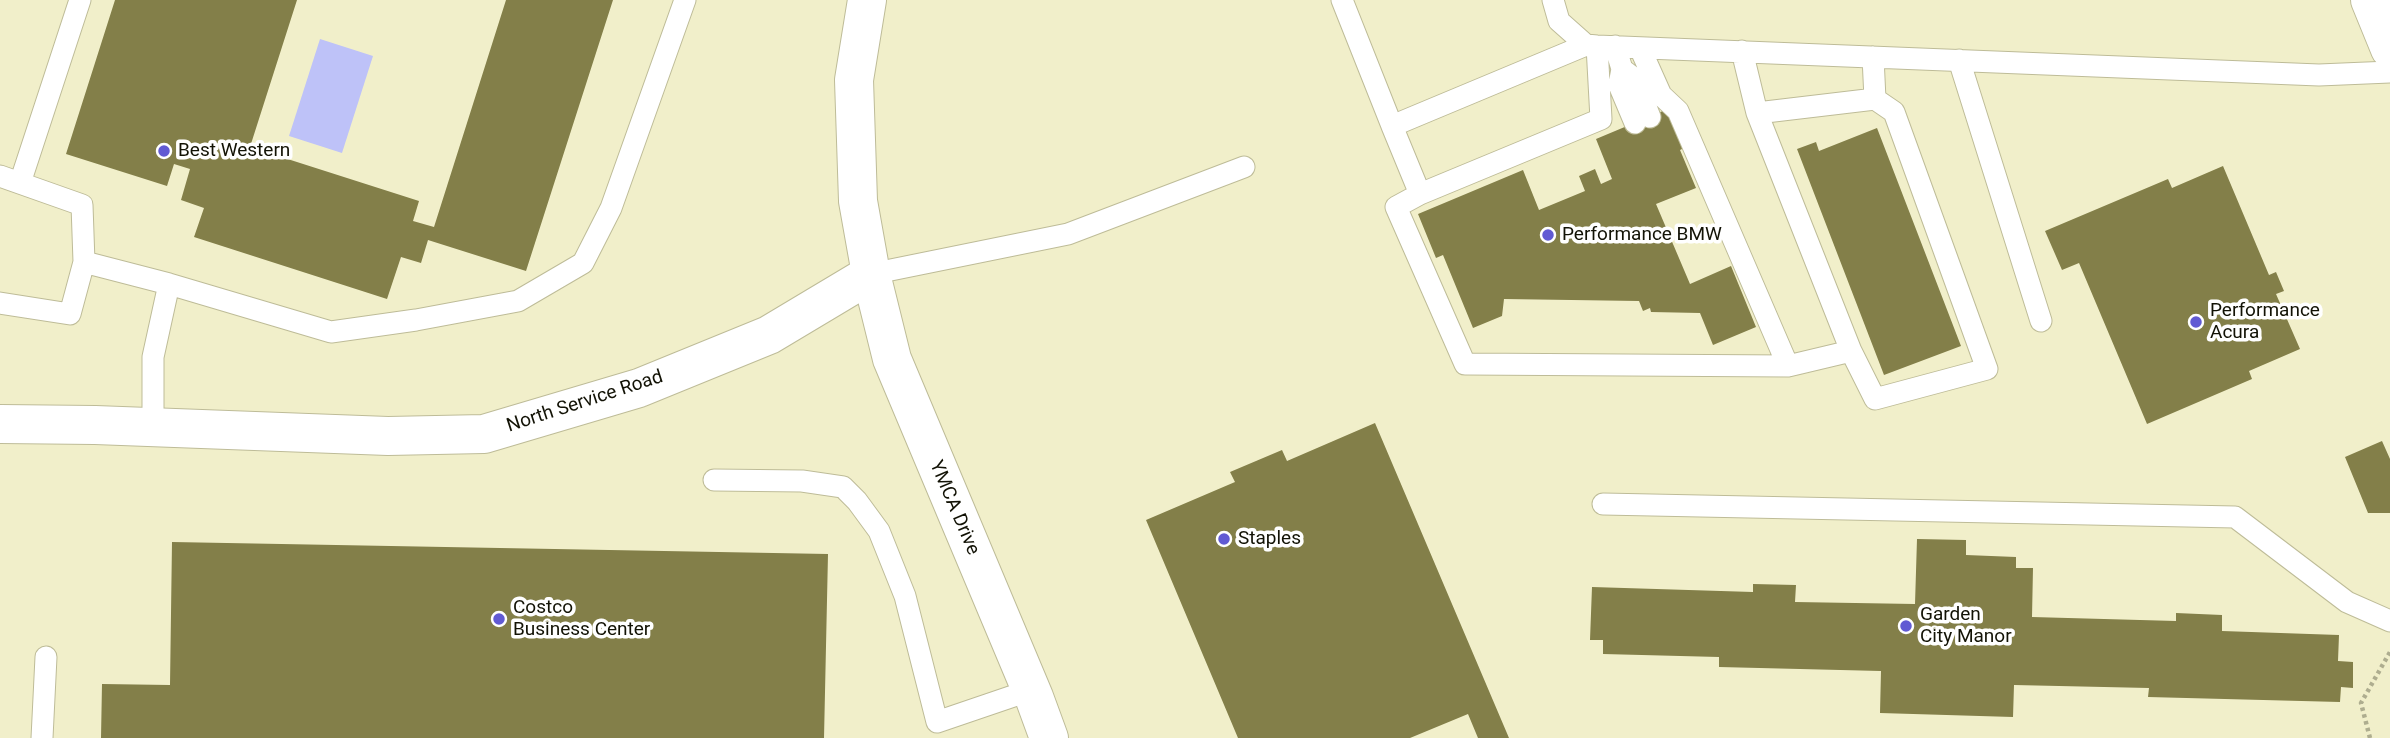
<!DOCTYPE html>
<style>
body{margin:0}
canvas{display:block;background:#f1efca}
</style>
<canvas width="2390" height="738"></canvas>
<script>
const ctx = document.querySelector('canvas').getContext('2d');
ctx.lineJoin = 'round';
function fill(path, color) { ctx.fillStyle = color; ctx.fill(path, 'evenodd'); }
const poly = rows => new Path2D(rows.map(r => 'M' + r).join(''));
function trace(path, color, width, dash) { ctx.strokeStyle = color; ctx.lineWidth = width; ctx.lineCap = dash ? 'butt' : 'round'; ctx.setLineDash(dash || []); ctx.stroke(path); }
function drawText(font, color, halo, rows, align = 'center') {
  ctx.font = font + ' Roboto,sans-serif'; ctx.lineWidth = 7; ctx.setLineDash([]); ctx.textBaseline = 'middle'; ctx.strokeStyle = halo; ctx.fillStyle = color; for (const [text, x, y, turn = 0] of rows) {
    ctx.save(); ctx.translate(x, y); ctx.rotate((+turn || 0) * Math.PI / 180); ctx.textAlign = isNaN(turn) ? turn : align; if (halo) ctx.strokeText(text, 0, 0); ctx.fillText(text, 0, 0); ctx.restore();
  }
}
fill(poly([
 [320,39,373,56,342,153,289,136]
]), '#bec2f8');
fill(poly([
 [115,0,297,0,250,147,419,201,413,221,434,227,506,0,613,0,526,271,428,240,421,263,401,257,387,299,194,237,204,208,181,200,190,169,174,164,167,186,66,154],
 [1670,108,1686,147,1680,150,1696,188,1656,204,1690,284,1731,266,1756,327,1713,345,1700,313,1651,312,1650,308,1643,311,1639,301,1504,299,1502,316,1473,328,1443,255,1436,258,1418,214,1523,170,1539,210,1585,191,1579,176,1595,169,1601,184,1612,179,1596,139],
 [1877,128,1961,346,1884,375,1797,149,1816,142,1819,151],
 [2223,166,2269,275,2276,272,2284,291,2276,294,2300,349,2249,371,2252,379,2147,424,2079,263,2062,270,2045,231,2168,179,2172,188],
 [1375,423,1509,738,1478,738,1468,714,1410,738,1238,738,1146,520,1235,482,1230,472,1282,450,1287,461],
 [2382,441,2390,459,2390,513,2368,513,2345,457],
 [1917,539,1966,540,1966,555,2016,557,2016,568,2033,568,2032,617,2176,621,2176,613,2222,615,2222,631,2339,635,2338,661,2353,662,2353,688,2341,687,2340,702,2148,697,2149,688,2014,685,2013,717,1880,713,1881,671,1719,667,1719,657,1603,654,1603,640,1590,640,1592,587,1753,592,1753,584,1796,585,1795,602,1915,604],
 [172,542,828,554,824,738,101,738,102,684,170,685]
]), '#837f49');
const service = poly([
 [1342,0,1392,126,1586,45],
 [1553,0,1559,21,1586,45,1597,46,2319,75,2390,72],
 [1615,46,1622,69,1619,85,1635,123],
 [1742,51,1757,113,1875,99,1873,57],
 [1959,60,2041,321],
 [1622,69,1635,79,1650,117],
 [1757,113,1851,351],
 [1392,126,1420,194,1601,119,1597,46],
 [0,176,82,205,84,262,169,284,331,332,416,320,518,301,583,263,611,208,685,0],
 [20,183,80,0],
 [1420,194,1396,207,1465,364,1788,366,1678,111,1661,95,1640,48],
 [871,274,1068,234,1244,167],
 [0,303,70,314,84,262],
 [1788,366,1851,351,1875,399,1987,369,1894,112,1875,99],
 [153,427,153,357,169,284],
 [714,480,802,481,843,487,857,501,879,531,905,596,937,722,1031,690],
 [1603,504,2235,517,2347,602,2390,621],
 [42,738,46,657]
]);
const minor = poly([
 [871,274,892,359,1034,697,1049,738]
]);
const tertiary = poly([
 [0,424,95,425,388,436,484,434,639,388,769,335,871,274,858,201,854,80,867,0]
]);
const secondary = poly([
 [2370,0,2390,49]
]);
trace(service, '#bebc98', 23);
trace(minor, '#bebc98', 40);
trace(tertiary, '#bebc98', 40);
trace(secondary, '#bebc98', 40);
trace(poly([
 [2370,738,2361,703,2390,652]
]), '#aead8f', 4.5, [3.5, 3.5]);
trace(service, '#fff', 21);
trace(minor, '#fff', 38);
trace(tertiary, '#fff', 38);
trace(secondary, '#fff', 38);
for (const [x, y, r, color] of [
 [164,151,7,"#615ad3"],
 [1548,235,7,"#615ad3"],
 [2196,322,7,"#615ad3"],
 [1224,539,7,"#615ad3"],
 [499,619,7,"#615ad3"],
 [1906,626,7,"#615ad3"]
]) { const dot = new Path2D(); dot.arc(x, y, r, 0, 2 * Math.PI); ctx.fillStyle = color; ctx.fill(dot); trace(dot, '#fff', 2.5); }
drawText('19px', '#121205', '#fff', [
 ["Best Western",178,151],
 ["Performance BMW",1562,235],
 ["Performance",2210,311],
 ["Acura",2210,333],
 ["Staples",1238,539],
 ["Costco",513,608],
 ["Business Center",513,630],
 ["Garden",1920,615],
 ["City Manor",1920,637]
], 'left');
drawText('19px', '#121205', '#fff', [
 ["North Service Road",585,402,-18],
 ["YMCA Drive",954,508,67]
]);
</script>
